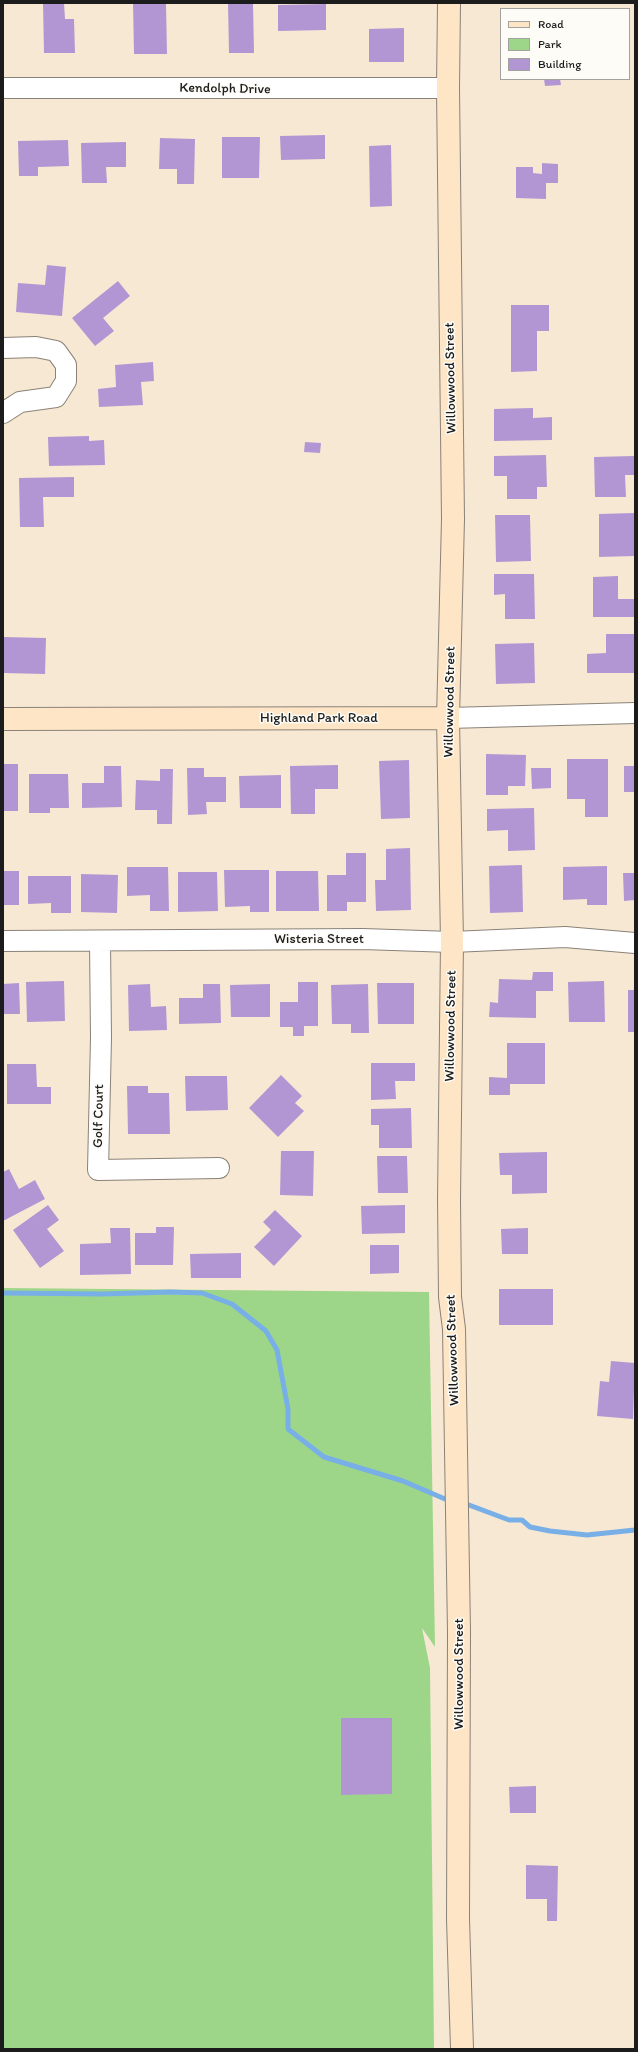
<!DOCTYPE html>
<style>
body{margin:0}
#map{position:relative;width:638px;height:2052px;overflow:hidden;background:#f7e8d3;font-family:Itim,sans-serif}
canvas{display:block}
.frame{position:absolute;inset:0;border:4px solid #1c1c1c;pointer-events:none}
.legend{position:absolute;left:500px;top:8px;width:130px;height:72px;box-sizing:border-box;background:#fdfcf7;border:1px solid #a3a29f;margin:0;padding:5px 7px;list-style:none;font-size:12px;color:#1c1c1c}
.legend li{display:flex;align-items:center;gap:8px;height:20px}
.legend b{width:20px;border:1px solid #a3a29f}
</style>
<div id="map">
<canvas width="638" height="2052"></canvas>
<div class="frame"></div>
<ul class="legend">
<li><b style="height:5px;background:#fde5c5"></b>Road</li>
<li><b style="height:11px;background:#9ed689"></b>Park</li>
<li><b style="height:11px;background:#b296d3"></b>Building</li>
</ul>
</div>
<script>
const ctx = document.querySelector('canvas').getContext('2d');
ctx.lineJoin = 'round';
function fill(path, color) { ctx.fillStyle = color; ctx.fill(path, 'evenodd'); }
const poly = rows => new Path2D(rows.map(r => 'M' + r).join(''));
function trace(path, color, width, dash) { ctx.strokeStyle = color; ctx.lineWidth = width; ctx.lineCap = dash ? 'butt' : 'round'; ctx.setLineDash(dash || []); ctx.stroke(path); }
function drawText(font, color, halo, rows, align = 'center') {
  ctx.font = font + ' Itim,sans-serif'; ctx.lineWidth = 3; ctx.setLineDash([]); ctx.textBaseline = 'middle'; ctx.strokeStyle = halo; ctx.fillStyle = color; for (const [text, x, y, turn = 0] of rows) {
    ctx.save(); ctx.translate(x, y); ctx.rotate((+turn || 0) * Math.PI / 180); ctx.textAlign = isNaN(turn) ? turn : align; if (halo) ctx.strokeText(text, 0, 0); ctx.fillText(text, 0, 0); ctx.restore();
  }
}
fill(poly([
 [3,1288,429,1292,435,1647,422,1628,430,1668,434,2049,3,2049]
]), '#9ed689');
trace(poly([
 [3,1293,103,1294,170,1292,202,1293,232,1304,266,1331,277,1350,288,1409,288,1429,324,1457,403,1481,445,1499],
 [469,1505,509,1520,522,1520,530,1527,550,1531,587,1535,635,1530]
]), '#79afe7', 5);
fill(poly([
 [43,3,64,3,65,19,74,19,75,53,44,53],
 [133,3,166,3,167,54,134,54],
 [228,3,253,3,254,53,229,53],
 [326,4,326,30,278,31,278,5],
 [404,28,404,62,369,62,369,29],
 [544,79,560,79,561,85,545,86],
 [325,135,325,159,281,160,280,136],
 [222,137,260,137,259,178,222,178],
 [160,138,195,139,194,184,177,184,177,169,159,169],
 [68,140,69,166,38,167,38,176,19,176,18,141],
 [126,142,126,167,106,167,107,183,82,183,81,143],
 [391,145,392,206,370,207,369,146],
 [542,163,558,164,558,183,546,183,546,199,516,198,516,167,533,167,533,173,542,174],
 [47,265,66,267,62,316,16,312,18,283,45,285],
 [118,281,130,296,103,318,114,331,95,346,72,318],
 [511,305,549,305,549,331,537,331,537,371,511,372],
 [153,362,154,381,141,382,143,405,99,407,98,389,116,387,115,365],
 [533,408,533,418,552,417,552,440,494,441,494,409],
 [89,436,89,441,104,440,105,465,49,466,48,437],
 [305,442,321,443,320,453,304,452],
 [546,455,547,487,537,487,537,499,507,499,507,476,494,476,494,456],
 [634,456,634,475,625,475,626,497,595,497,594,457],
 [74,477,74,497,43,497,44,527,20,527,19,478],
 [634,513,635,556,599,557,599,514],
 [495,515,530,515,531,561,496,562],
 [494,574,534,574,535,619,505,619,505,594,494,595],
 [618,576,618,599,635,599,635,617,593,617,593,577],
 [606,634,635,634,635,673,587,673,587,654,606,653],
 [3,637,46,638,45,674,3,673],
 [534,643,535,683,496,684,495,644],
 [486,754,526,755,525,786,508,786,508,795,486,795],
 [567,759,608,759,608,817,585,817,585,799,567,799],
 [409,760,410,818,381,819,379,761],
 [3,764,18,764,18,811,3,811],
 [338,765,338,789,315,789,315,814,291,814,290,766],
 [104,766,121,766,122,807,82,808,82,783,104,783],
 [624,766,635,766,635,792,624,792],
 [187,768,204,768,204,777,226,777,226,802,206,802,207,814,188,815],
 [531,768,551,768,551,788,532,789],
 [160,769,173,769,172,824,157,824,157,810,135,810,136,780,160,781],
 [29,774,68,774,69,808,50,808,50,813,29,813],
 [281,775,281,808,240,808,239,776],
 [534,808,535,850,508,851,508,830,487,831,487,809],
 [410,848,411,910,376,911,375,880,386,880,386,849],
 [346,853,366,853,366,902,347,902,347,911,327,911,327,875,346,875],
 [522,865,523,912,490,913,489,866],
 [607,866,607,905,587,905,587,899,563,900,563,867],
 [127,867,168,867,169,911,150,911,150,895,127,896],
 [224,870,269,870,269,912,250,912,250,906,225,907],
 [3,871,19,871,19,905,3,905],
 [276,871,318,871,319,911,276,911],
 [178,872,217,872,218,911,178,912],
 [623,873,635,873,635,900,624,901],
 [81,874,118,875,117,913,81,912],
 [28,876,71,876,71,913,51,913,51,903,28,904],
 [533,972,553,972,553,991,536,991,536,1018,489,1017,490,1002,498,1003,499,979,532,980],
 [64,981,65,1021,27,1022,26,982],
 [604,981,605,1022,569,1022,568,982],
 [298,982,318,982,318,1026,304,1026,304,1036,293,1036,293,1027,280,1027,280,1002,298,1002],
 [19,983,20,1014,3,1014,3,984],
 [377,983,414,983,414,1024,378,1024],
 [150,984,151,1007,166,1006,167,1030,129,1031,128,985],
 [203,984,220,984,221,1023,179,1024,179,998,203,998],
 [270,984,270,1017,231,1017,230,985],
 [368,984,369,1033,351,1033,351,1024,332,1024,331,985],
 [628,990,635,990,635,1032,628,1032],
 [507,1043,545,1043,545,1084,510,1084,510,1095,489,1095,489,1077,507,1078],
 [371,1063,415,1063,415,1081,395,1081,396,1099,371,1100],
 [7,1064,36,1064,37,1087,51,1087,51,1104,7,1104],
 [281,1075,302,1096,295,1103,304,1111,278,1137,249,1108],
 [185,1076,227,1076,228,1110,186,1111],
 [127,1086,148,1086,148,1093,169,1093,170,1134,128,1134],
 [411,1108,412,1148,379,1148,379,1125,371,1125,371,1109],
 [281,1151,314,1151,313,1196,280,1195],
 [547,1152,547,1193,512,1194,512,1175,500,1175,499,1153],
 [377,1156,407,1156,408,1193,378,1193],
 [9,1169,19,1189,35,1180,45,1199,3,1221,3,1172],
 [48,1205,59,1220,47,1229,64,1251,40,1268,13,1230],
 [405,1205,405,1233,362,1234,361,1206],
 [275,1210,302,1236,274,1266,254,1247,271,1230,263,1222],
 [156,1227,174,1227,173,1265,135,1265,135,1233,156,1233],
 [110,1228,130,1228,131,1274,80,1275,80,1244,111,1243],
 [528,1228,528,1254,502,1254,501,1229],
 [370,1245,399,1245,399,1273,370,1274],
 [241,1253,241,1278,191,1278,190,1254],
 [499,1289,553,1289,553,1325,499,1325],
 [611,1361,635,1363,633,1419,597,1416,600,1381,609,1382],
 [341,1718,392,1718,392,1794,341,1795],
 [536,1786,536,1813,510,1813,509,1787],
 [526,1865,558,1866,557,1921,547,1921,547,1899,526,1899]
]), '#b296d3');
const street = poly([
 [3,88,448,88],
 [3,348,36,347,56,351,66,365,66,381,56,397,20,402,3,413],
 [448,718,635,713],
 [3,941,363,939,452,942,565,937,635,943],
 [100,941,101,1038,98,1170,219,1168]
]);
const secondary = poly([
 [449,3,448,88,453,519,448,718,452,942,449,1200,450,1297,454,1329,459,1632,458,1919,462,2049],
 [3,719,448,718]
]);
trace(street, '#8a8278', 22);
trace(secondary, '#8a8278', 24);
trace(street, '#fff', 20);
trace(secondary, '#fde5c5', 22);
drawText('14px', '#1c1c1c', '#fdfcf7', [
 ["Kendolph Drive",225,89,1],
 ["Willowwood Street",451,378,-91],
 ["Willowwood Street",450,702,-89],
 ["Highland Park Road",319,718],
 ["Wisteria Street",319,939],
 ["Willowwood Street",451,1026,-89],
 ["Golf Court",99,1116,-89],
 ["Willowwood Street",453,1350,-92],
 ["Willowwood Street",459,1674,-90]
]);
</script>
